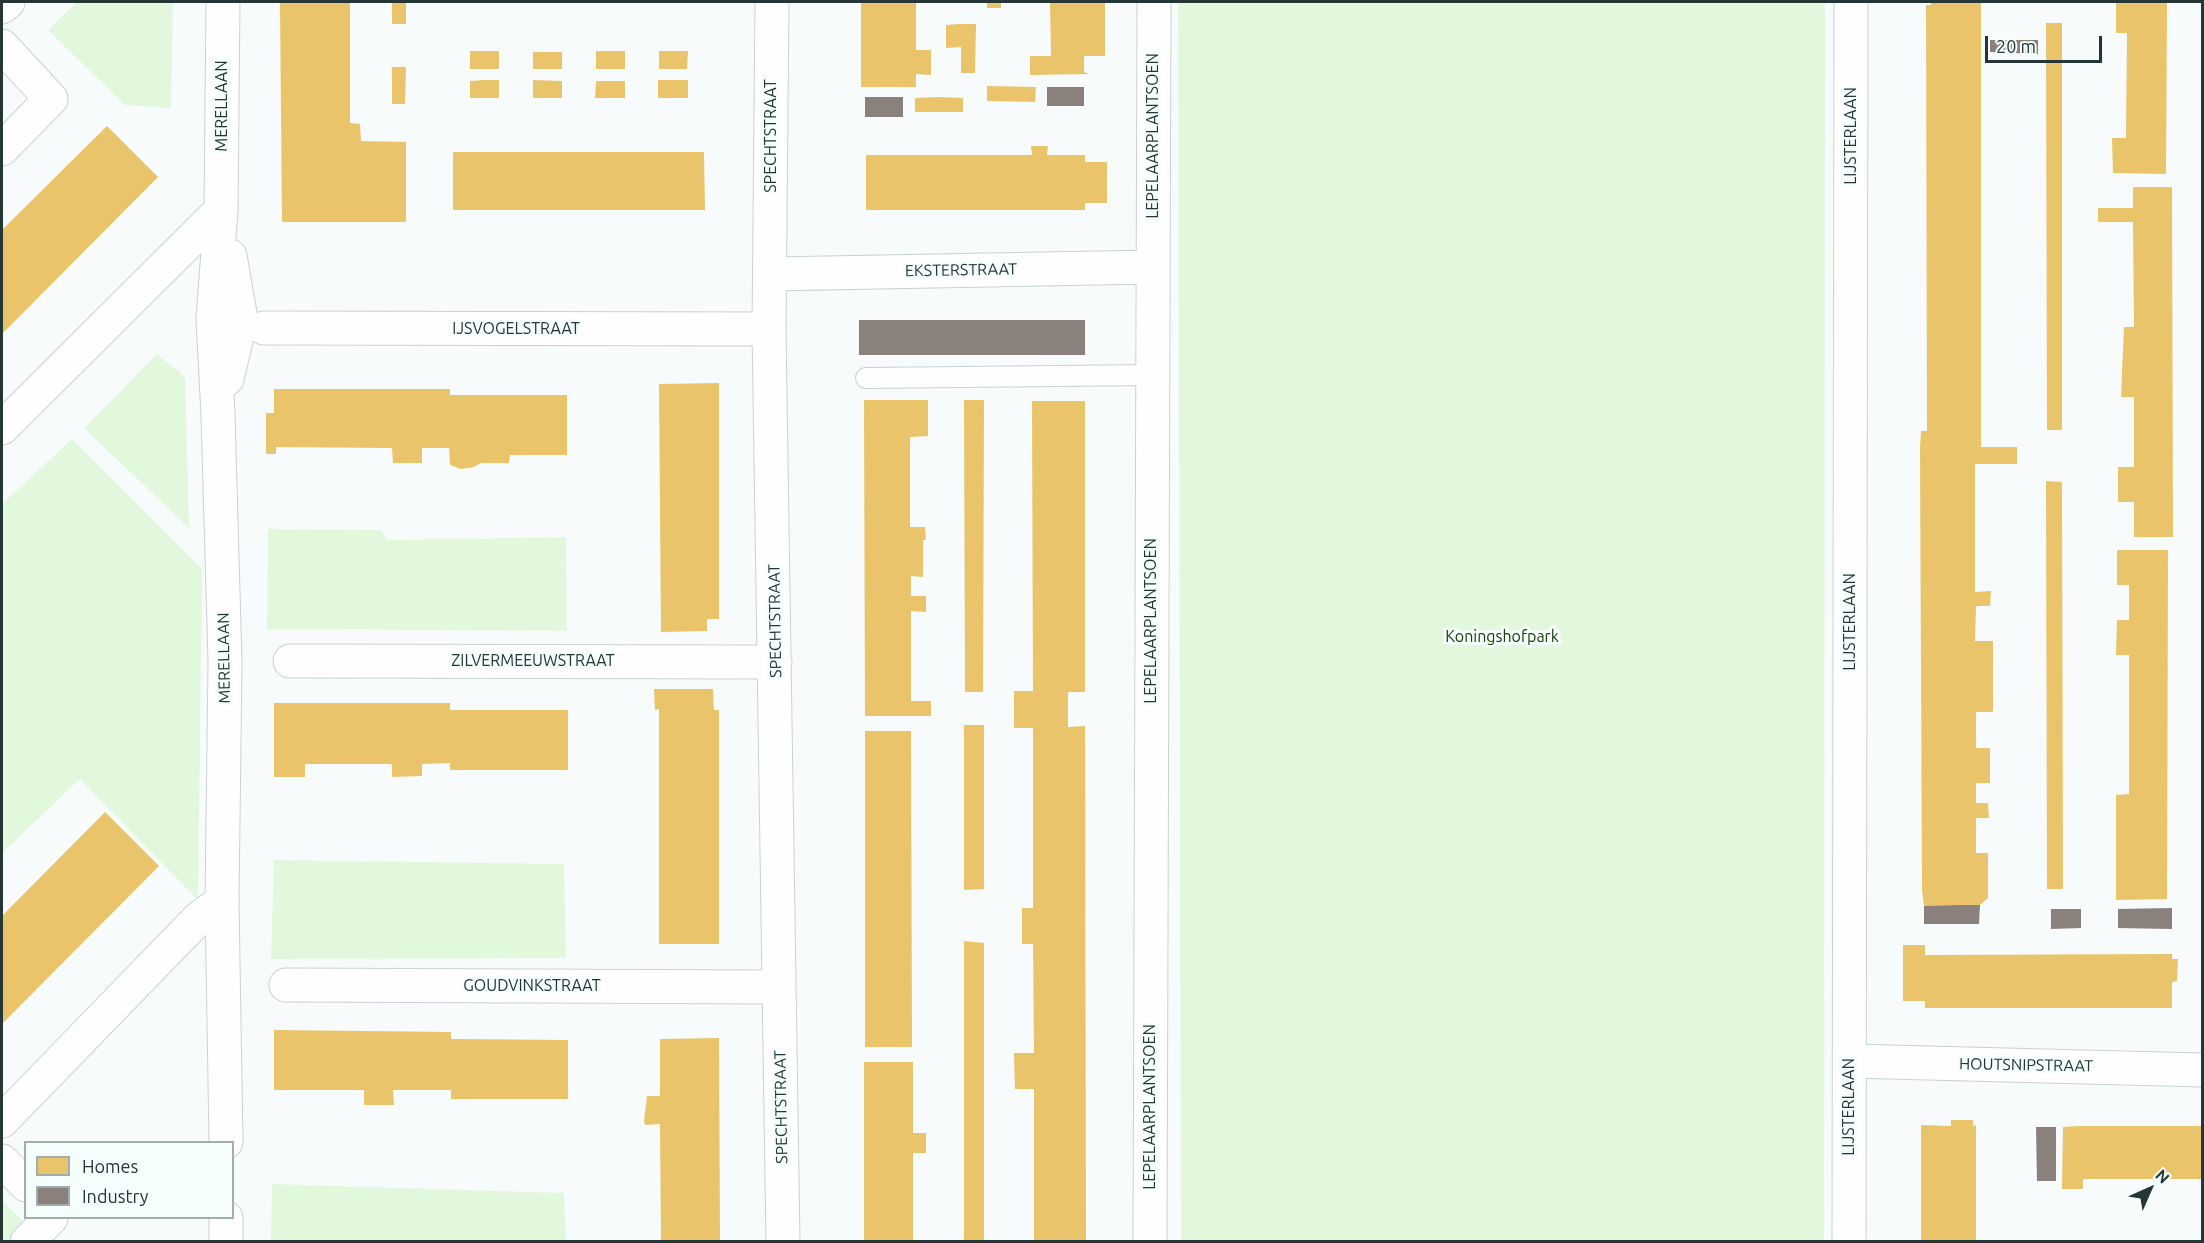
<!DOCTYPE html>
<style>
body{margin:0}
#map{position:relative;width:2204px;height:1243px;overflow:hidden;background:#f7fbfb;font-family:Ubuntu,sans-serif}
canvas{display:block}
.frame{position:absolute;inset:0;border:3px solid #253636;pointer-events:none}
.legend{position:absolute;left:24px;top:1141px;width:210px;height:78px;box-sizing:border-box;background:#f5fdfd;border:2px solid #a2adad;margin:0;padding:8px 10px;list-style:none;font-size:18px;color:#253636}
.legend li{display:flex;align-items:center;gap:12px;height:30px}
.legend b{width:30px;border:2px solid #a2adad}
.north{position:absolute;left:2120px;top:1159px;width:60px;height:60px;-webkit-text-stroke:4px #f5fdfd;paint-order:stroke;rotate:45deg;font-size:16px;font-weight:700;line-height:24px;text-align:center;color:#253636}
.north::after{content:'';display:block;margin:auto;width:21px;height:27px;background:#253636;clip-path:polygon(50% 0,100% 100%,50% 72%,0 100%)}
.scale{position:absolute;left:1985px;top:36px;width:117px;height:27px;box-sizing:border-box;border:3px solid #253636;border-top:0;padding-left:8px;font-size:18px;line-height:21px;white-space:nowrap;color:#253636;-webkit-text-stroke:4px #f5fdfd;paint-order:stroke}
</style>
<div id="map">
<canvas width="2204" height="1243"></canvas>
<div class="frame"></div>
<ul class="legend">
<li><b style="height:16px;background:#e9c46a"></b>Homes</li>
<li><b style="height:16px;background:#8a817c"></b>Industry</li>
</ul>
<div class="north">N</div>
<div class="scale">20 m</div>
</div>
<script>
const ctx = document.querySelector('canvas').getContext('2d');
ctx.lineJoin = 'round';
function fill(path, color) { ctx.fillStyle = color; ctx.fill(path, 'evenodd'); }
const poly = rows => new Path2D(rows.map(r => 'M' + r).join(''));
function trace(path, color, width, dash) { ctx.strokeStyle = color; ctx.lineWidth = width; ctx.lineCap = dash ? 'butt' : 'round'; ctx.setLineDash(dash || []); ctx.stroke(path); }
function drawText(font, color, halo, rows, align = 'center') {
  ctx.font = font + ' Ubuntu,sans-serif'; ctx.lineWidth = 6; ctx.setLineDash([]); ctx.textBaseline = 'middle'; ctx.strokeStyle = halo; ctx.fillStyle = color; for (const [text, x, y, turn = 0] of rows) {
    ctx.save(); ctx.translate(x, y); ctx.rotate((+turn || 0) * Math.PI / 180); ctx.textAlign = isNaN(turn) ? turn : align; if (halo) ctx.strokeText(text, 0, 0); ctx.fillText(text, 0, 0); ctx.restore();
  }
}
fill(poly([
 [77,2,173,2,171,108,125,105,48,30],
 [1178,2,1825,2,1824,1241,1181,1241],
 [157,354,185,377,189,528,84,428],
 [72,439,202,569,198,900,80,779,2,853,2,504],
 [268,529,380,530,388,540,566,537,567,631,267,629],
 [274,860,564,864,566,958,271,959],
 [272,1184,564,1193,566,1241,271,1241],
 [2,1201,25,1223,6,1241,2,1241]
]), '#e1f8dc');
fill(poly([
 [280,2,350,2,350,123,360,124,361,141,406,142,406,222,282,222],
 [392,2,406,2,406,24,392,24],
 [861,2,916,2,916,50,931,50,931,75,916,74,916,87,861,87],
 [987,2,1001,2,1001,8,987,8],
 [1050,2,1105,2,1105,56,1084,56,1084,72,1090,74,1030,75,1030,56,1051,56],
 [1931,2,1981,2,1981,447,2017,447,2017,464,1975,464,1975,592,1991,591,1990,606,1976,606,1975,641,1993,641,1993,712,1976,712,1976,748,1990,748,1990,783,1976,783,1976,803,1988,803,1989,818,1976,818,1976,853,1988,853,1988,898,1980,905,1924,906,1922,889,1920,448,1921,431,1927,431,1926,5,1931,5],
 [2116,2,2167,2,2166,174,2113,173,2112,138,2126,138,2127,33,2116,33],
 [2046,23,2062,23,2062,430,2047,430],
 [959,24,976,24,975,73,961,73,961,47,946,48,946,25],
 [470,51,499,51,499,69,470,69],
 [596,51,625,51,625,69,596,69],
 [659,51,688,51,687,69,659,69],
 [533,52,562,52,562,69,533,69],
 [392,67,406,67,405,104,392,104],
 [485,80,499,80,499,98,470,98,470,81],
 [533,80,562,81,562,98,533,98],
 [658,80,688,80,688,98,658,98],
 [596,81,625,81,625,98,595,98],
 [987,86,1036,87,1035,102,987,101],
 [939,97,963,98,963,112,915,112,915,98],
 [107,126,158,177,2,334,2,230],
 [1031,146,1048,146,1047,155,1085,155,1085,162,1107,162,1107,203,1085,203,1085,210,866,210,866,155,1032,155],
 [453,152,704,152,705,210,453,210],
 [2133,187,2172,187,2173,537,2134,537,2134,502,2118,502,2118,467,2134,467,2134,397,2121,397,2124,327,2134,327,2133,222,2098,222,2098,208,2133,208],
 [719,383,719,619,707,619,707,631,661,632,659,384],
 [274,389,450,389,450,395,567,395,567,455,510,455,509,463,481,463,474,467,461,469,450,465,449,448,422,448,422,463,393,463,392,448,276,447,276,454,266,454,266,413,274,413],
 [864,400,928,400,928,436,910,437,910,527,925,527,926,540,923,540,923,577,911,576,911,596,926,596,926,612,911,611,911,701,931,701,931,716,865,716],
 [964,400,984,400,983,692,965,692],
 [1032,401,1085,401,1085,692,1068,692,1068,727,1085,726,1086,1242,1034,1242,1034,1089,1015,1089,1014,1053,1034,1053,1033,944,1022,944,1022,908,1033,908,1033,728,1014,728,1014,691,1033,691],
 [2046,481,2062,482,2063,889,2047,889],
 [2117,550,2168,550,2167,899,2116,900,2116,795,2129,794,2129,655,2116,655,2117,620,2129,620,2129,585,2117,585],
 [654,689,713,689,714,710,719,710,719,944,659,944,659,709,655,710],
 [274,703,450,703,450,710,568,710,568,770,450,770,450,763,422,764,422,776,392,777,392,764,305,764,305,777,274,777],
 [964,725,984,725,984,889,964,890],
 [865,731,911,731,912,1047,865,1047],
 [105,812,159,866,2,1024,2,916],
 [964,941,984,943,984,1242,964,1242],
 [1903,945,1925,945,1925,955,2172,954,2172,959,2178,959,2177,981,2172,982,2172,1008,1925,1008,1925,1001,1903,1001],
 [274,1030,451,1032,451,1039,568,1040,568,1099,451,1099,451,1090,393,1090,394,1105,364,1105,364,1090,274,1090],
 [719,1038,720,1242,661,1242,660,1124,645,1125,644,1121,647,1096,660,1096,660,1039],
 [864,1062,913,1062,913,1133,926,1133,926,1153,913,1153,913,1242,864,1242],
 [1951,1120,1973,1120,1973,1126,1976,1125,1976,1242,1921,1242,1921,1125,1951,1126],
 [2079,1126,2202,1126,2202,1179,2083,1179,2083,1189,2062,1189,2063,1127]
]), '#e9c46a');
fill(poly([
 [1990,40,2038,40,2038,54,1990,52],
 [1047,87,1084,87,1084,106,1047,106],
 [865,97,903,97,903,117,865,117],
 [859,320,1085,320,1085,355,859,355],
 [1959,905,1980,905,1979,924,1924,924,1924,906],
 [2172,908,2172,929,2118,928,2118,909],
 [2051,909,2081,909,2081,928,2051,929],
 [2036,1127,2056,1127,2056,1181,2037,1181]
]), '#8a817c');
const service = poly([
 [866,378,1152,375]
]);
const minor = poly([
 [772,2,769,329,783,1242],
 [2,7,8,2],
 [2,46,51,99,2,149],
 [771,274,1152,267],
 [264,328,769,329],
 [2,428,221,210],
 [290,661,775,662],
 [286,985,778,987],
 [1850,1061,2202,1070],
 [2,1121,199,918,222,901],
 [2,1161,26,1185],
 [27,1242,51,1218],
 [1150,1242,1154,2],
 [1849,1242,1851,2]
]);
const tertiary = poly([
 [223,2,221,210,213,319,218,415,225,662,222,901,226,1142],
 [227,379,241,319,230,256],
 [226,1218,226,1242]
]);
trace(service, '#c8d2d2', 22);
trace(minor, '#c8d2d2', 35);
trace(tertiary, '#c8d2d2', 35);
trace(service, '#fefefe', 20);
trace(minor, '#fefefe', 33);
trace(tertiary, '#fefefe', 33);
drawText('16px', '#253636', '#f5fdfd', [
 ["MERELLAAN",222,106,-90],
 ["SPECHTSTRAAT",771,136,-90],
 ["LEPELAARPLANTSOEN",1153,136,-90],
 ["LIJSTERLAAN",1851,136,-90],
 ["EKSTERSTRAAT",961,270,-1],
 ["IJSVOGELSTRAAT",516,329],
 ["SPECHTSTRAAT",775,621,-91],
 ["LEPELAARPLANTSOEN",1151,621,-90],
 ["LIJSTERLAAN",1850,622,-90],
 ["MERELLAAN",224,658,-91],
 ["ZILVERMEEUWSTRAAT",533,661],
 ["GOUDVINKSTRAAT",532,986],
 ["HOUTSNIPSTRAAT",2026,1065,1],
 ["SPECHTSTRAAT",781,1107,-91],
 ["LEPELAARPLANTSOEN",1150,1107,-90],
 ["LIJSTERLAAN",1849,1107,-90]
]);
drawText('16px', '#194006', '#f5fdfd', [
 ["Koningshofpark",1502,637]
]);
</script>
